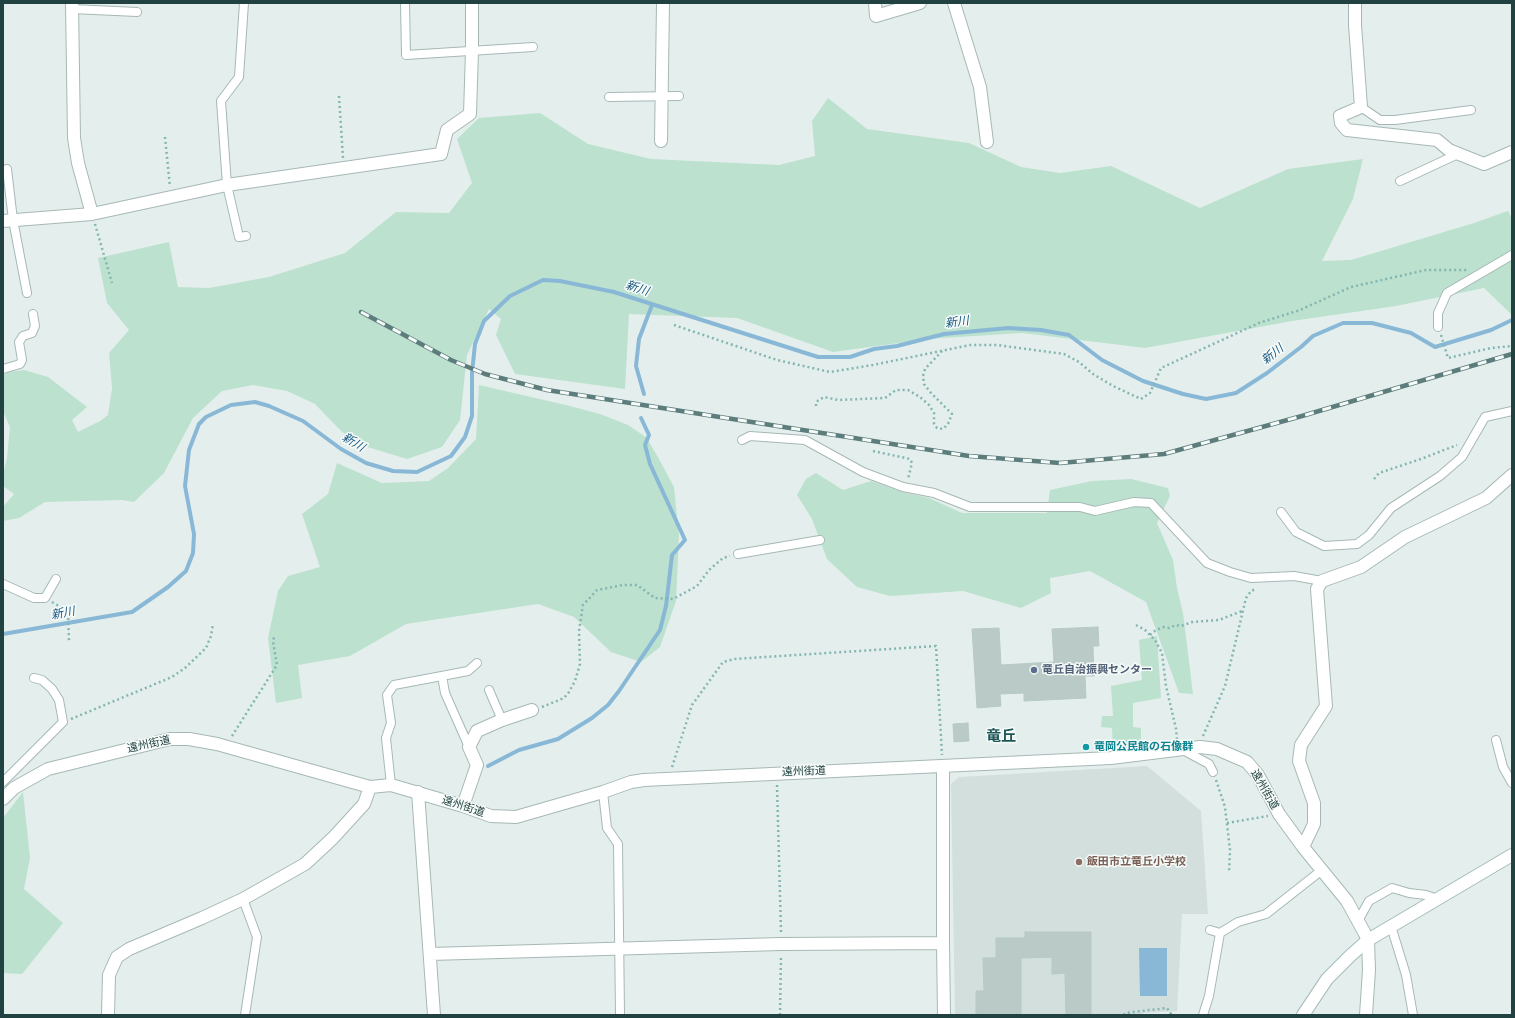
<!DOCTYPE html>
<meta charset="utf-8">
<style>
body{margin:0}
#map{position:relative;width:1515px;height:1018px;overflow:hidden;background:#e4efed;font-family:Jost,sans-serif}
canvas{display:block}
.frame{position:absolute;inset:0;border:4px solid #224242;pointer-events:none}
</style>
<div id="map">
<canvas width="1515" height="1018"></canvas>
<div class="frame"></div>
</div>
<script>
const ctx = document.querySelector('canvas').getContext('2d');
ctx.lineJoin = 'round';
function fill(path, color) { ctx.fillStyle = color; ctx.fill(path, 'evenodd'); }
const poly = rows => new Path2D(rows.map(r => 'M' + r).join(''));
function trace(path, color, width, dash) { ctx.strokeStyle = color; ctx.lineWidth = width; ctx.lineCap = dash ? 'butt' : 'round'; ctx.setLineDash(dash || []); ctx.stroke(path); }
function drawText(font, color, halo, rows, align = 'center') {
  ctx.font = font + ' Jost,"Noto Sans JP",sans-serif'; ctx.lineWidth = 3; ctx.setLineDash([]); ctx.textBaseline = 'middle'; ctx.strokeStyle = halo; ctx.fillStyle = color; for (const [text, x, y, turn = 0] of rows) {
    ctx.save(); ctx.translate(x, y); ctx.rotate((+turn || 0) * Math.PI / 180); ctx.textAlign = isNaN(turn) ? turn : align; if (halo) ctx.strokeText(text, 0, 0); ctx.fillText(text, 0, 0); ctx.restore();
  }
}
fill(poly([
 [1147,766,1201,811,1208,914,1182,914,1177,1011,1143,1013,1142,1015,955,1015,951,784,959,777]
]), '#d2dfdd');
fill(poly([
 [828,98,867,129,969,143,1021,167,1060,173,1111,166,1200,208,1288,169,1363,159,1353,199,1322,261,1351,260,1474,223,1508,211,1512,219,1512,315,1484,288,1396,306,1292,321,1145,348,1022,333,928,339,833,352,737,318,629,314,625,389,515,374,496,335,501,319,489,309,467,355,460,420,442,447,407,459,361,445,341,431,315,404,287,391,253,385,222,391,193,418,164,473,134,502,122,500,45,502,19,518,3,521,3,507,14,494,3,486,3,474,7,458,10,427,3,411,3,375,9,372,24,370,48,377,87,407,72,420,78,432,100,421,108,415,112,388,109,353,129,330,107,303,98,258,169,242,178,287,209,288,269,277,345,253,396,212,449,213,472,183,457,139,479,118,540,113,588,144,651,159,779,165,815,156,812,121],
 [479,385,570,406,600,414,628,425,646,437,659,459,674,487,679,536,676,601,660,647,641,662,611,652,574,617,538,604,406,624,350,656,298,665,302,698,276,703,268,638,278,591,288,576,320,567,302,514,328,494,337,463,382,483,429,481,448,468,476,439],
 [816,473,843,490,871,481,902,492,929,498,962,513,1047,513,1050,490,1092,481,1131,479,1168,488,1170,496,1157,523,1173,560,1177,588,1183,613,1193,694,1179,693,1146,602,1090,571,1050,578,1051,593,1021,608,963,591,890,596,857,587,827,559,812,519,797,495,806,479],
 [1157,636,1161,698,1133,703,1133,727,1141,728,1141,748,1113,751,1112,728,1101,727,1102,716,1113,716,1111,686,1142,680,1139,640],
 [23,792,30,858,24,889,63,923,22,974,3,973,3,818]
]), '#bce1cf');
fill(poly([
 [1139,948,1167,948,1167,996,1140,996]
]), '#89b8d7');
trace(poly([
 [644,394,636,366,639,339,652,305],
 [3,634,132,612,168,587,186,571,193,553,194,534,185,486,189,450,199,424,206,417,231,405,255,402,269,406,303,421,341,449,366,463,393,471,417,472,451,456,465,437,472,416,472,373,475,344,484,321,510,296,543,280,560,281,614,292,818,357,850,357,874,349,897,346,944,334,1008,328,1041,330,1069,335,1102,360,1143,381,1183,394,1206,399,1236,393,1267,373,1301,347,1313,336,1343,323,1372,323,1411,333,1435,347,1491,330,1512,320],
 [488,766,519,750,558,739,592,718,608,705,619,691,660,630,666,606,672,555,685,540,650,464,645,445,649,435,641,418]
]), '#89b8d7', 4);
const building = poly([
 [1098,627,1099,646,1093,646,1094,676,1085,676,1086,698,1024,701,1024,693,1000,694,1001,706,977,708,972,629,999,628,1001,665,1054,662,1052,629,1098,627],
 [968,723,969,741,954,742,953,724,968,723],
 [1025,932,1091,932,1091,1015,1066,1015,1065,973,1052,974,1052,957,1021,958,1021,1015,976,1015,976,991,984,991,983,958,996,958,996,938,1025,938,1025,932]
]);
fill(building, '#b9cac7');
trace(building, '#b6c9c6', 1);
const lane = poly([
 [244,3,239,77,221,101,227,185,239,237,246,236],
 [405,3,406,55,533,47],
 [72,9,137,12],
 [609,97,679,96],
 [1361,107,1380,120,1395,120,1471,110],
 [7,169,13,220,27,293],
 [1400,181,1458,154],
 [1438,327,1438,313,1447,293,1512,255],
 [3,369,20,364,22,360,19,342,23,336,32,333,35,326,33,314],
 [742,440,750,436,805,440,863,472,903,487,934,493,970,507,1080,507,1095,511,1134,502,1151,503,1207,563,1230,572,1251,578,1294,576,1322,581],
 [1281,512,1296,532,1324,546,1357,544,1369,535,1391,508,1440,476,1462,457,1485,417,1512,411],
 [738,554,820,540],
 [3,584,34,598,45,598,56,579],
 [442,676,445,693,469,747],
 [489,690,502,720],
 [1496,740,1503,767,1512,783],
 [1183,750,1209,764,1213,772],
 [3,782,63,722,59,700,52,689,42,680,34,678],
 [391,785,386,738,391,723,387,695,394,685,468,671,477,663],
 [603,792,607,828,618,844,620,1015],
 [243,899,257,937,245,1015],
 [1358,921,1369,901,1392,888,1409,893,1426,895,1437,899],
 [1391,926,1406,975,1413,1015],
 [1210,930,1220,933],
 [1203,1015,1209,996,1220,933,1238,922,1266,914,1322,870]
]);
const street = poly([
 [72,3,74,138,78,163,92,214],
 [875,3,876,16,920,3],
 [954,3,980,87,987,142],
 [1355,3,1355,25,1361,107,1340,116,1341,123,1347,130,1437,140,1449,150,1484,164,1512,152],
 [661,141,663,3],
 [3,221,92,214,227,185,441,154,447,130,470,114,472,51,472,3],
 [943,766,943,943,944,1015],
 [418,792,434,1015],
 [3,799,14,788,48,769,170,739,189,739,217,744,370,787,391,785,463,806,491,816,516,817,603,792,631,782,644,780,1111,758,1200,747,1217,749,1247,762,1258,775,1279,814,1303,847,1347,901,1364,932,1368,940,1369,970,1366,1015],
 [463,806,477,765,469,747,477,731,502,720,532,710],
 [1303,847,1314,824,1314,803,1299,761,1301,745,1326,706,1317,589,1322,581,1361,567,1405,537,1486,498,1512,475],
 [430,954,781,944,943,943],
 [108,1015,109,975,117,957,129,949,202,918,243,899,305,864,333,838,364,804,370,787]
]);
const secondary = poly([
 [1303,1015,1327,979,1350,956,1368,940,1512,855]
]);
trace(lane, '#a6b8b6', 10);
trace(street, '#a6b8b6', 14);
trace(secondary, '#a2bbb9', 14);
trace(poly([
 [339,96,343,158],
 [165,137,170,187],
 [95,224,112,283],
 [674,325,777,360,830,372,873,365,970,345,997,345,1064,354,1079,362,1093,374,1113,386,1141,399,1150,393,1161,368,1259,323,1300,310,1351,287,1426,270,1467,270],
 [1441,335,1448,358,1491,348,1512,346],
 [816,406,816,402,824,397,838,400,885,398,896,390,908,390,920,397,929,405,934,413,934,424,937,428,943,429,948,424,952,414,931,393,924,384,923,376,925,369,942,351],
 [873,451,910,459,912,463,908,479],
 [1374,479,1379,473,1421,459,1457,445],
 [52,602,68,612,69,641],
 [1136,625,1145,630,1155,640,1162,653,1166,686,1176,729,1177,739],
 [1150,635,1156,630,1164,627,1169,628,1176,625,1181,626,1192,622,1219,620,1242,611],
 [542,707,564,698,569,692,575,681,580,664,579,631,583,605,597,590,623,585,637,585,655,598,673,599,697,586,709,570,723,558,730,556],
 [71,719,172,677,185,668,206,648,211,636,213,624],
 [232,736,277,665,273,642,274,637],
 [1203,736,1225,686,1246,598,1251,591,1256,589],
 [672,767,692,705,723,662,734,659,936,646,942,755],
 [1216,780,1225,807,1230,850,1229,873],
 [777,785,781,932],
 [1227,823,1268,816],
 [780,1015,781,955],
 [1124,1015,1125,1013,1167,1008,1171,1014,1170,1015]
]), '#83b5b1', 2.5, [2, 3]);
trace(lane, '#fff', 8);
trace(street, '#fff', 12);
trace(secondary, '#fff', 12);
const rail = poly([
 [361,312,451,360,485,374,547,390,969,456,1060,463,1164,454,1302,416,1512,354]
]);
trace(rail, '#5d7d7d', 4.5);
trace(rail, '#f6fbf9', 3, [9]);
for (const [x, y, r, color] of [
 [1034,670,4,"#5c6f8a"],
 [1086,747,4,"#0f9aa8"],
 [1079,862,4,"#8d6e63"]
]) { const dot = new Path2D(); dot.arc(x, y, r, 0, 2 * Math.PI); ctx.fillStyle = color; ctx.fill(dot); trace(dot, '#f6fbf9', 1.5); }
drawText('bold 11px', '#4e5e75', '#f6fbf9', [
 ["竜丘自治振興センター",1042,670]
], 'left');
drawText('11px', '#224242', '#f6fbf9', [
 ["遠州街道",149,745,-12],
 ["遠州街道",804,772,-2],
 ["遠州街道",1264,790,60],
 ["遠州街道",463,807,18]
]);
drawText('bold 11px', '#0d838f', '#f6fbf9', [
 ["竜岡公民館の石像群",1094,747]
], 'left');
drawText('bold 11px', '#785e54', '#f6fbf9', [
 ["飯田市立竜丘小学校",1087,862]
], 'left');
drawText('italic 12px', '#175783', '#f6fbf9', [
 ["新川",637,289,18],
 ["新川",957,323,-7],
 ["新川",1273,355,-39],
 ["新川",353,443,31],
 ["新川",63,614,-10]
]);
drawText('bold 15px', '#1c5656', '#f6fbf9', [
 ["竜丘",1001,737]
]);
</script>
